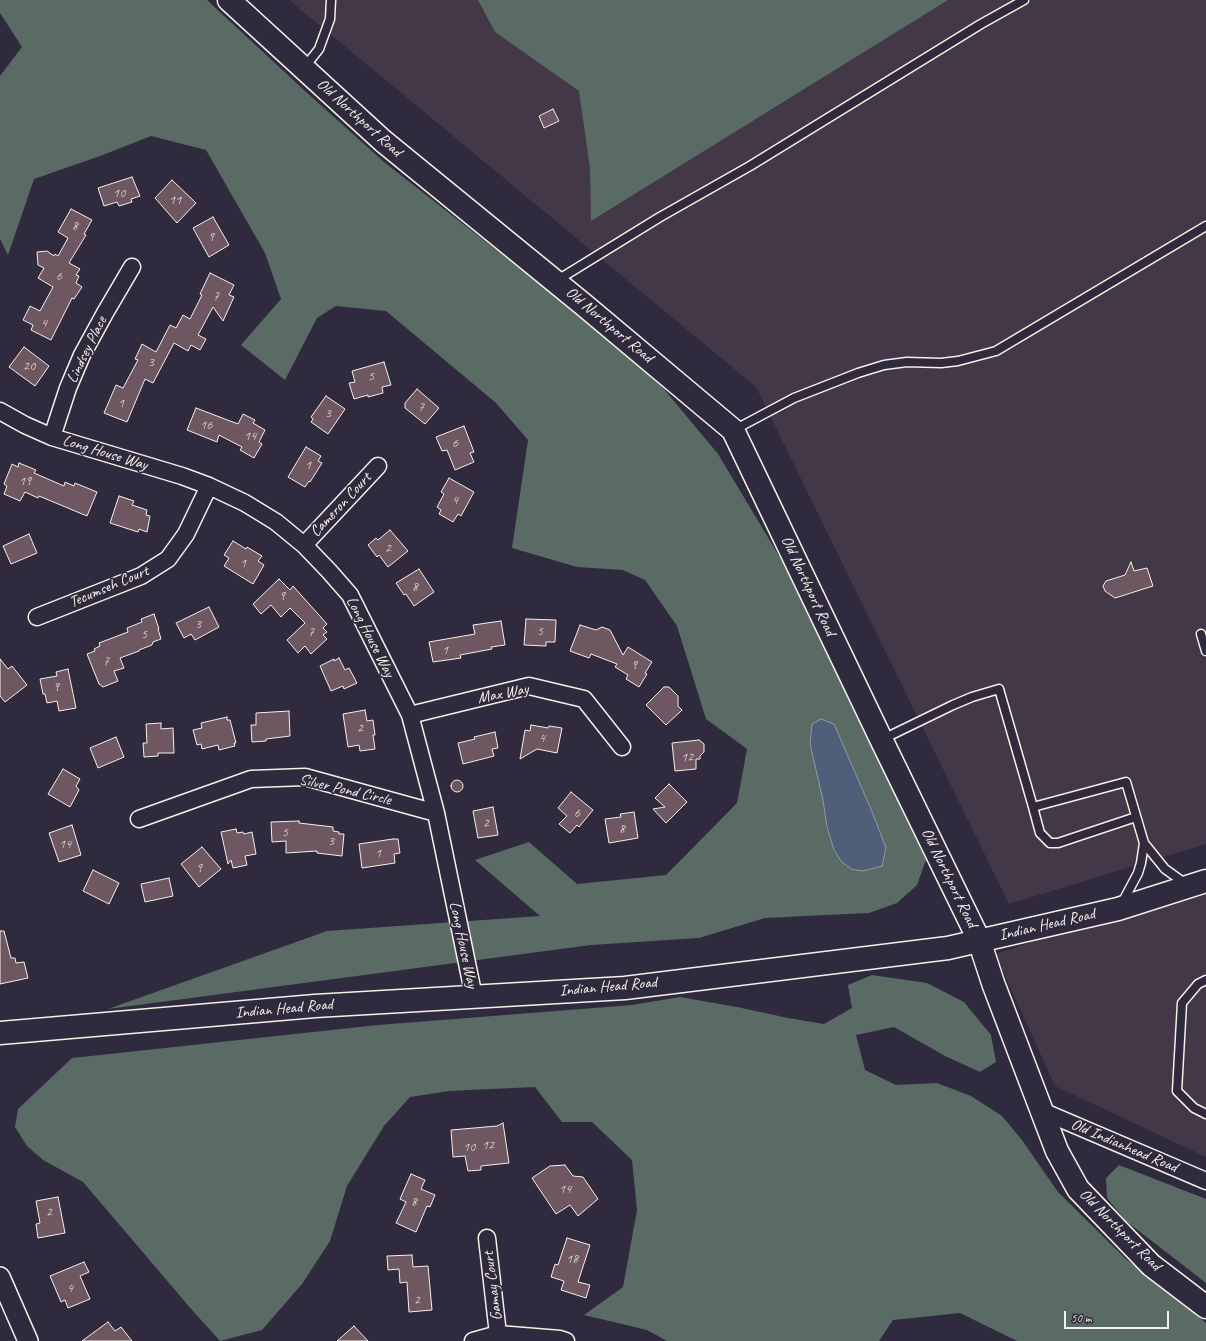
<!DOCTYPE html>
<style>
body{margin:0}
#map{position:relative;width:1206px;height:1341px;overflow:hidden;background:#2f2a3d;font-family:Caveat,sans-serif}
canvas{display:block}
.scale{position:absolute;left:1064px;top:1311px;width:105px;height:18px;box-sizing:border-box;border:2px solid #f4f1e8;border-top:0;padding-left:5px;font-size:12px;line-height:14px;white-space:nowrap;color:#f4f1e8;-webkit-text-stroke:3px #2f2a3d;paint-order:stroke}
</style>
<div id="map">
<canvas width="1206" height="1341"></canvas>
<div class="scale">50 m</div>
</div>
<script>
const ctx = document.querySelector('canvas').getContext('2d');
ctx.lineJoin = 'round';
function fill(path, color) { ctx.fillStyle = color; ctx.fill(path, 'evenodd'); }
const poly = rows => new Path2D(rows.map(r => 'M' + r).join(''));
function trace(path, color, width, dash) { ctx.strokeStyle = color; ctx.lineWidth = width; ctx.lineCap = dash ? 'butt' : 'round'; ctx.setLineDash(dash || []); ctx.stroke(path); }
function drawText(font, color, halo, rows, align = 'center') {
  ctx.font = font + ' Caveat,sans-serif'; ctx.lineWidth = 3.5; ctx.setLineDash([]); ctx.textBaseline = 'middle'; ctx.strokeStyle = halo; ctx.fillStyle = color; for (const [text, x, y, turn = 0] of rows) {
    ctx.save(); ctx.translate(x, y); ctx.rotate((+turn || 0) * Math.PI / 180); ctx.textAlign = isNaN(turn) ? turn : align; if (halo) ctx.strokeText(text, 0, 0); ctx.fillText(text, 0, 0); ctx.restore();
  }
}
fill(poly([
 [289,0,1206,0,1206,844,1009,904,756,387],
 [1206,886,1206,1157,1055,1086,995,954]
]), '#423848');
fill(poly([
 [0,0,207,0,305,91,384,162,569,307,654,377,718,454,793,579,926,860,917,885,897,903,869,913,765,918,699,938,591,945,108,1009,327,931,540,916,475,860,529,842,577,884,666,875,737,803,747,749,706,719,677,626,645,580,623,570,577,567,512,548,528,440,496,403,386,311,336,306,317,318,285,380,241,345,281,299,265,253,206,150,151,136,103,155,34,179,8,255,0,239,0,76,22,47,0,13],
 [478,0,948,0,591,221,590,168,579,91,495,32],
 [872,975,927,983,964,1002,991,1035,996,1062,980,1072,945,1056,894,1027,856,1035,865,1070,896,1085,937,1083,971,1096,1002,1116,1022,1140,1058,1192,1126,1259,1206,1323,1206,1341,1017,1341,960,1313,893,1320,879,1341,667,1341,647,1330,584,1315,623,1287,637,1210,632,1160,592,1122,562,1122,535,1087,449,1091,410,1097,384,1126,347,1186,330,1241,302,1284,262,1330,220,1341,192,1310,83,1182,43,1160,27,1146,15,1127,18,1109,72,1058,378,1025,632,1005,680,997,737,1007,788,1018,824,1024,852,1008,848,985],
 [1119,1165,1206,1199,1206,1283,1126,1221,1107,1198,1106,1178]
]), '#596b64');
const water = poly([
 [821,719,834,724,873,814,886,848,882,866,863,871,851,869,841,861,834,850,827,827,823,800,810,744,812,724,821,719]
]);
fill(water, '#4f5e79');
trace(water, '#9199a5', 1);
const building = poly([
 [553,109,559,121,544,128,539,116,553,109],
 [132,177,140,196,131,199,132,202,119,206,117,202,104,206,98,188,132,177],
 [172,180,196,203,177,223,155,198,172,180],
 [71,209,92,220,84,234,86,235,69,263,80,269,76,275,79,276,76,283,82,287,74,299,72,298,51,340,31,330,33,325,23,320,30,306,40,311,53,287,38,278,44,268,38,265,37,252,47,251,54,256,55,254,58,256,68,238,58,232,71,209],
 [213,217,229,245,209,257,193,228,213,217],
 [210,273,234,285,229,295,234,297,223,321,213,307,198,335,206,339,200,350,191,345,188,351,174,343,153,383,145,379,127,422,104,413,116,385,123,388,138,360,135,359,142,344,156,352,170,325,176,328,183,315,190,319,202,295,200,294,210,273],
 [24,347,49,366,35,386,9,367,24,347],
 [384,362,391,385,382,387,383,393,368,397,368,395,354,399,349,383,355,382,352,371,384,362],
 [417,389,439,408,425,424,405,408,405,403,417,389],
 [326,396,345,409,328,434,311,422,313,419,311,417,326,396],
 [196,408,238,424,243,414,255,420,253,423,265,430,259,442,262,444,254,458,240,450,242,447,219,435,217,442,187,430,196,408],
 [464,426,474,452,470,453,474,462,455,470,447,450,442,451,436,437,464,426],
 [306,447,321,456,318,461,322,463,310,482,309,481,305,487,288,477,306,447],
 [19,463,36,470,34,473,64,486,65,482,74,486,75,483,97,492,87,516,39,496,38,498,25,492,20,501,4,494,7,486,4,484,12,464,18,467,19,463],
 [449,478,474,492,461,516,458,514,453,522,439,514,441,510,437,507,444,494,441,492,449,478],
 [119,496,134,501,132,505,147,510,146,515,150,516,147,532,139,529,138,532,110,523,119,496],
 [390,530,408,551,388,567,379,555,377,557,368,545,376,538,378,540,390,530],
 [29,534,37,553,11,564,3,546,29,534],
 [233,541,246,549,247,547,262,556,258,561,264,565,253,584,224,566,229,558,224,555,233,541],
 [1131,562,1134,571,1147,568,1153,586,1115,598,1105,591,1103,586,1106,581,1125,575,1131,562],
 [419,569,434,592,414,606,406,594,404,595,396,583,419,569],
 [279,579,290,590,293,586,327,624,323,628,327,632,323,635,327,639,311,654,305,646,298,653,287,640,305,623,290,608,281,617,271,605,261,614,253,604,279,579],
 [209,607,219,627,195,640,191,634,184,638,176,623,209,607],
 [154,614,159,629,158,629,161,639,153,642,152,645,139,650,139,651,120,658,124,668,114,671,118,681,103,687,99,684,87,654,95,651,94,649,100,646,99,643,128,632,127,628,142,622,141,619,154,614],
 [526,619,556,620,555,642,546,642,546,646,524,645,526,619],
 [501,621,505,645,491,647,492,649,460,655,461,658,433,662,429,642,475,634,473,625,501,621],
 [580,625,596,630,602,627,610,630,623,655,628,647,652,662,645,673,647,674,639,687,626,679,628,675,615,667,617,664,591,654,589,658,570,651,580,625],
 [339,658,345,670,349,668,357,683,344,689,343,686,331,691,320,666,334,659,334,661,339,658],
 [0,659,8,669,12,666,27,685,5,702,0,696,0,659],
 [68,669,76,708,59,711,57,701,47,703,45,694,43,694,40,679,57,676,56,672,68,669],
 [664,687,669,687,678,696,678,706,682,710,666,725,646,705,664,687],
 [365,710,367,721,373,720,375,735,373,735,375,749,360,751,359,745,348,747,343,714,365,710],
 [289,711,290,736,266,739,266,741,252,742,251,725,256,725,256,713,289,711],
 [227,717,227,720,230,720,236,743,234,743,235,746,219,750,218,745,202,749,201,744,197,745,193,730,202,728,201,723,227,717],
 [161,723,161,729,173,728,174,753,158,753,158,756,144,757,143,743,147,743,146,724,161,723],
 [531,725,548,728,549,726,562,728,557,753,537,749,520,759,525,730,530,731,531,725],
 [495,732,498,748,492,749,494,756,463,764,458,743,475,739,474,737,495,732],
 [116,737,124,757,98,768,90,748,116,737],
 [699,740,704,744,704,752,700,756,700,759,696,759,696,769,675,771,672,743,699,740],
 [63,769,80,779,76,786,79,790,70,807,48,794,63,769],
 '451 786a6 6 0 1 1 12 0a6 6 0 1 1-12 0Z',
 [669,784,687,802,666,823,653,809,665,807,655,798,669,784],
 [571,792,593,810,579,827,577,825,570,833,559,824,567,816,558,808,571,792],
 [493,807,498,835,478,838,473,811,493,807],
 [634,812,638,838,609,843,605,819,621,817,620,814,634,812],
 [299,821,299,823,333,827,333,831,339,832,339,834,344,834,342,856,317,853,317,851,286,853,286,841,272,842,271,822,299,821],
 [72,825,81,855,59,862,49,833,72,825],
 [236,829,237,833,243,832,244,834,252,832,256,854,245,856,247,865,233,868,231,860,228,864,221,832,236,829],
 [393,839,398,839,400,853,394,854,395,863,362,868,359,844,393,839],
 [202,847,221,869,199,887,181,864,202,847],
 [93,870,119,883,109,904,83,891,93,870],
 [169,878,173,896,145,902,141,884,169,878],
 [0,931,4,931,11,958,15,958,16,963,24,962,28,978,0,984,0,931],
 [503,1123,509,1163,481,1166,481,1170,468,1171,465,1156,453,1157,451,1130,497,1126,503,1123],
 [565,1165,573,1176,583,1177,598,1199,578,1216,570,1205,556,1214,532,1178,550,1166,565,1165],
 [411,1174,425,1180,421,1189,435,1195,430,1207,427,1206,416,1232,396,1223,406,1202,400,1199,411,1174],
 [58,1197,65,1233,38,1238,36,1224,40,1223,36,1201,58,1197],
 [567,1238,590,1245,578,1282,590,1285,586,1298,561,1290,564,1281,551,1277,555,1264,558,1265,567,1238],
 [412,1255,413,1267,428,1266,432,1310,409,1312,407,1282,400,1283,399,1269,388,1270,387,1256,412,1255],
 [84,1262,89,1272,80,1276,90,1299,68,1308,65,1300,61,1302,50,1276,84,1262],
 [108,1322,115,1331,121,1327,132,1341,82,1341,108,1322],
 [354,1326,368,1341,337,1341,354,1326]
]);
fill(building, '#6f5761');
trace(building, '#f4f1e8', 1);
const service = poly([
 [304,68,319,49,330,19,331,0],
 [556,281,660,217,750,166,981,24,1024,0],
 [734,430,794,398,858,373,884,365,907,362,941,363,958,361,996,351,1206,226],
 [1201,634,1206,651],
 [883,739,953,705,972,697,999,689,1033,807,1126,782,1144,843,1165,869,1186,884],
 [1033,807,1040,833,1050,843,1058,843,1136,817],
 [1122,903,1138,873,1141,863,1144,843],
 [1206,980,1198,984,1182,1003,1177,1091,1194,1108,1206,1114]
]);
const minor = poly([
 [0,411,25,425,52,437,182,476,209,486,245,503,276,522,304,545,329,571,350,595,410,715,436,813,474,997],
 [52,437,68,388,82,355,105,313,132,267],
 [304,545,378,466],
 [37,617,141,576,168,559,186,534,209,486],
 [410,715,529,686,584,699,622,747],
 [139,819,251,779,305,777,436,813],
 [1042,1111,1206,1181],
 [487,1238,498,1334],
 [473,1341,498,1334,560,1339,566,1341]
]);
const tertiary = poly([
 [0,1277,28,1341]
]);
const secondary = poly([
 [229,0,383,141,584,305,733,430,881,739,979,940,993,983,1057,1151,1078,1189,1151,1265,1206,1307],
 [0,1033,315,1006,625,988,948,948,1118,909,1206,881]
]);
trace(service, '#f4f1e8', 11);
trace(minor, '#f4f1e8', 19);
trace(tertiary, '#f4f1e8', 22);
trace(secondary, '#f4f1e8', 25);
trace(service, '#2f2a3d', 8);
trace(minor, '#2f2a3d', 16);
trace(tertiary, '#2f2a3d', 19);
trace(secondary, '#2f2a3d', 22);
drawText('14px', '#d3cac6', null, [
 ["10",119,193],
 ["11",175,200],
 ["8",75,226],
 ["9",211,237],
 ["6",59,276],
 ["7",216,296],
 ["4",44,323],
 ["3",151,362],
 ["20",29,366],
 ["5",371,376],
 ["1",121,403],
 ["7",421,407],
 ["3",328,413],
 ["16",206,425],
 ["14",250,436],
 ["6",455,443],
 ["1",308,465],
 ["19",25,481],
 ["4",455,500],
 ["2",388,548],
 ["1",243,563],
 ["8",415,587],
 ["9",282,596],
 ["3",198,624],
 ["5",540,631],
 ["7",311,632],
 ["5",144,634],
 ["1",445,650],
 ["7",106,661],
 ["9",634,665],
 ["9",56,687],
 ["2",360,728],
 ["4",542,738],
 ["12",687,757],
 ["6",577,813],
 ["2",486,823],
 ["8",622,829],
 ["5",285,832],
 ["3",331,841],
 ["14",65,844],
 ["1",378,853],
 ["9",199,868],
 ["12",488,1145],
 ["10",469,1147],
 ["14",565,1189],
 ["8",414,1202],
 ["2",49,1212],
 ["18",572,1259],
 ["4",70,1288],
 ["2",417,1300]
]);
drawText('16px', '#f4f1e8', '#2f2a3d', [
 ["Old Northport Road",359,118,42],
 ["Old Northport Road",609,325,40],
 ["Lindsey Place",87,350,-64],
 ["Long House Way",105,453,17],
 ["Cameron Court",341,505,-47],
 ["Old Northport Road",808,586,65],
 ["Tecumseh Court",109,587,-23],
 ["Long House Way",370,637,63],
 ["Max Way",503,694,-11],
 ["Silver Pond Circle",345,790,13],
 ["Old Northport Road",949,878,64],
 ["Indian Head Road",1047,925,-13],
 ["Long House Way",463,945,78],
 ["Indian Head Road",608,987,-5],
 ["Indian Head Road",284,1009,-5],
 ["Old Indianhead Road",1124,1146,23],
 ["Old Northport Road",1120,1230,45],
 ["Gamay Court",493,1286,-97]
]);
</script>
